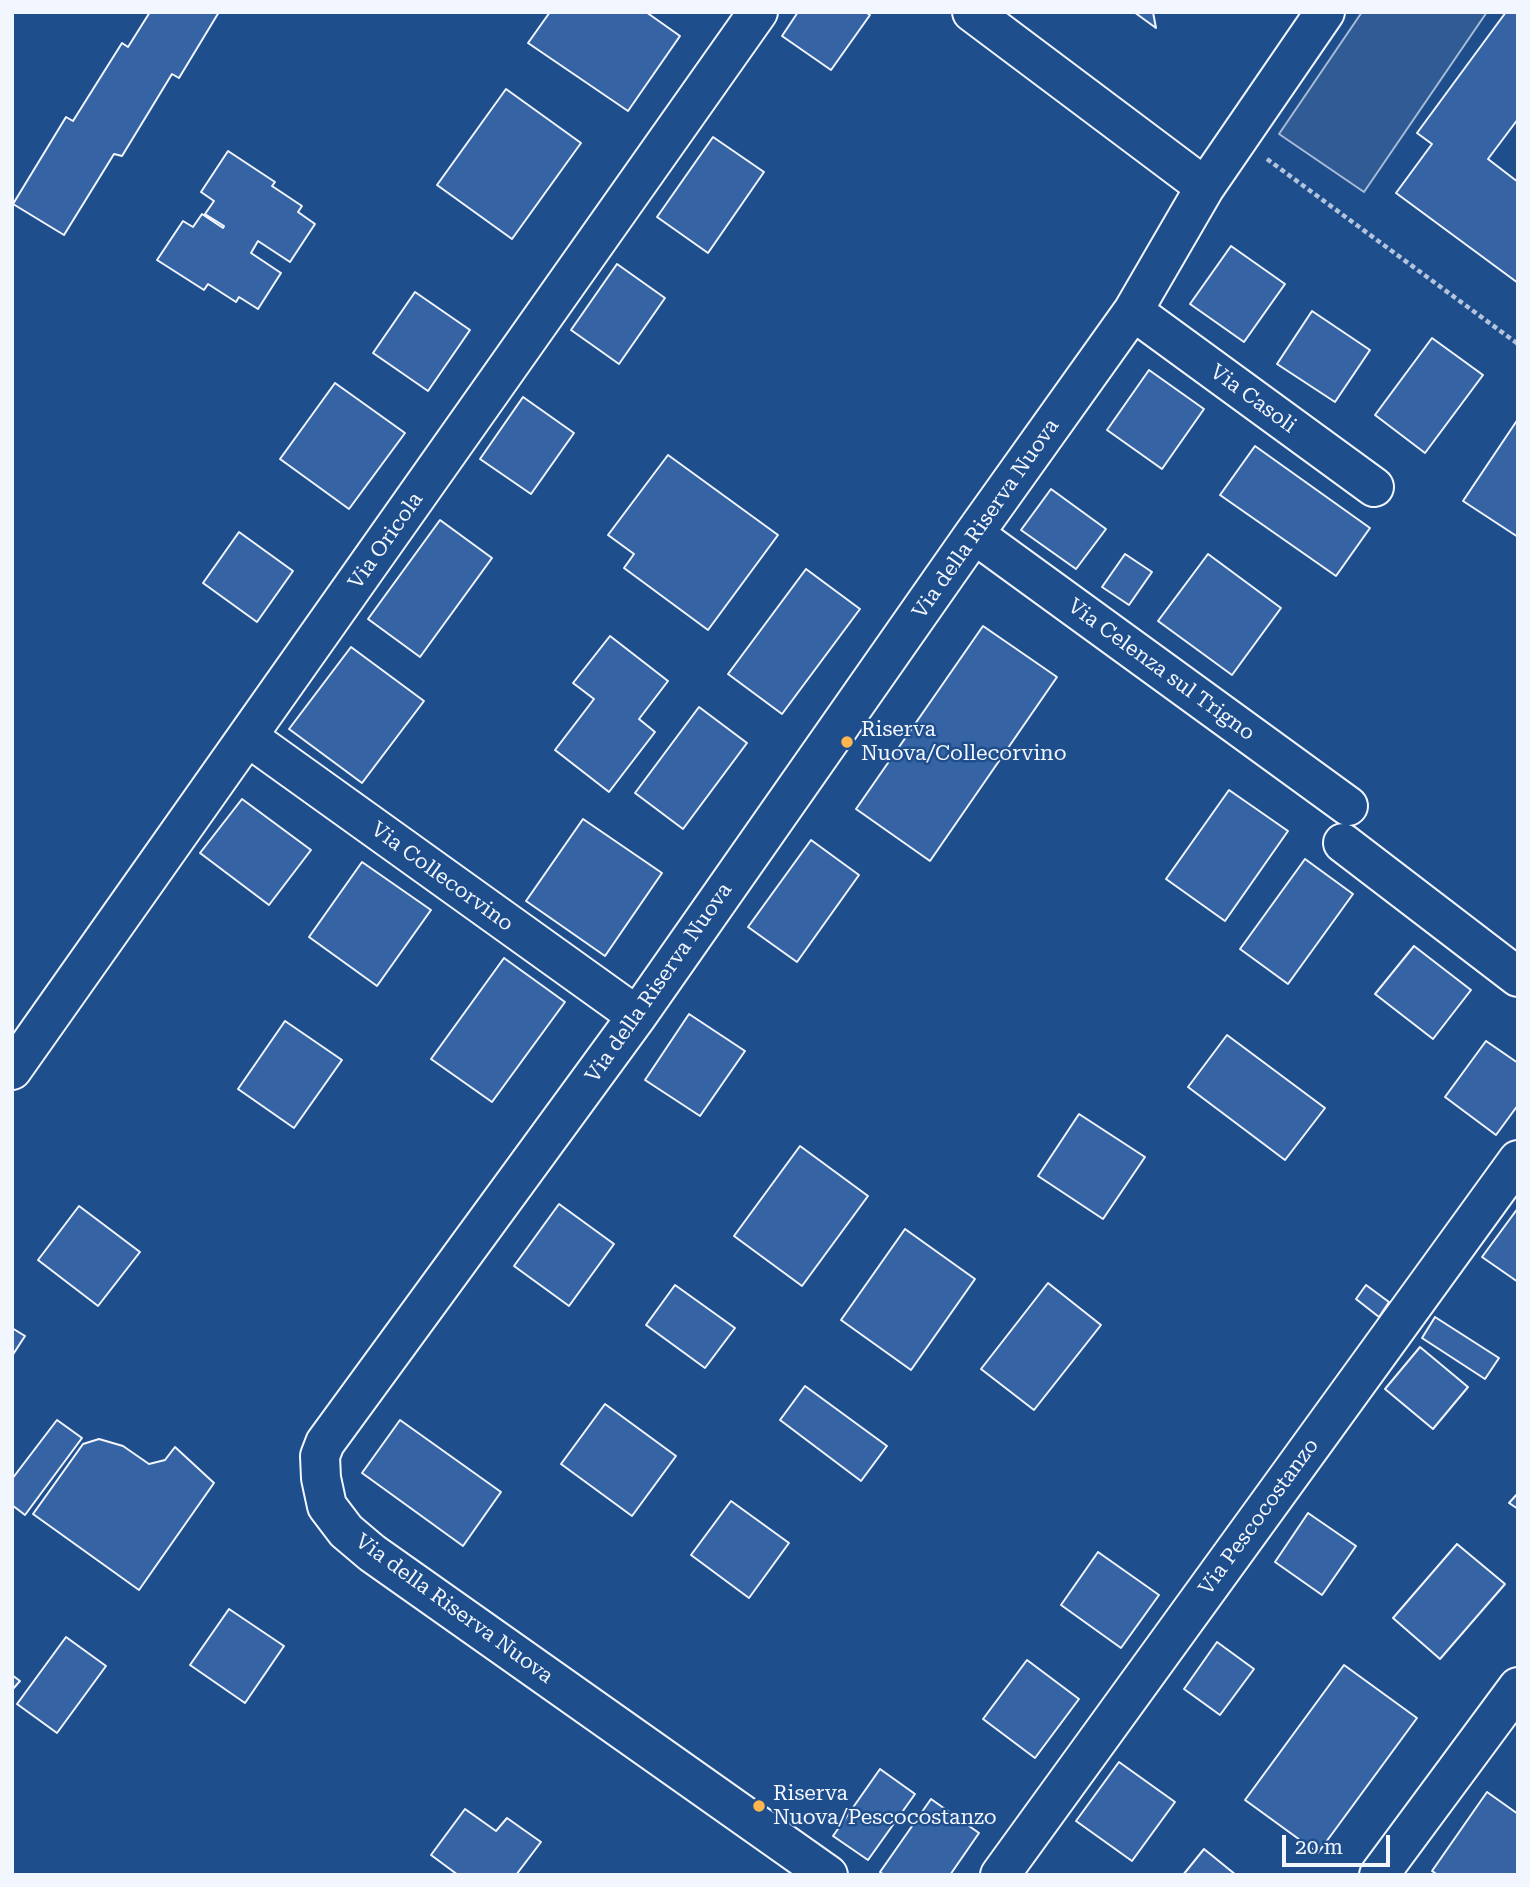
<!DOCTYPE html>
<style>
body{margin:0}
#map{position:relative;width:1530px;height:1887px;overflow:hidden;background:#1f4e8c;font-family:"Roboto Serif",serif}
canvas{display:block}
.frame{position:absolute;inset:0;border:14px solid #f2f6ff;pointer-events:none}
.scale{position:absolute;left:1282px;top:1835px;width:108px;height:32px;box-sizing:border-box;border:4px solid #f2f6ff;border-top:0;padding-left:9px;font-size:21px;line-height:24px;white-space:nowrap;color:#f2f6ff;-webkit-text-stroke:5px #1f4e8c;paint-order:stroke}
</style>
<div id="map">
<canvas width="1530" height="1887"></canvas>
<div class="frame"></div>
<div class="scale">20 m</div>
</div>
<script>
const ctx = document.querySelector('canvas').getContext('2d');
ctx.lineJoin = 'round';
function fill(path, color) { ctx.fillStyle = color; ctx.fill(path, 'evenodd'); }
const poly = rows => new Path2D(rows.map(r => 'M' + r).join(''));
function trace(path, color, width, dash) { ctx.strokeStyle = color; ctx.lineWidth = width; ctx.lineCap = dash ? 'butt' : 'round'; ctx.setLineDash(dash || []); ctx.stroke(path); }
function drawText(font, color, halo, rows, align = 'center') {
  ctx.font = font + ' "Roboto Serif",serif'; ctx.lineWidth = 5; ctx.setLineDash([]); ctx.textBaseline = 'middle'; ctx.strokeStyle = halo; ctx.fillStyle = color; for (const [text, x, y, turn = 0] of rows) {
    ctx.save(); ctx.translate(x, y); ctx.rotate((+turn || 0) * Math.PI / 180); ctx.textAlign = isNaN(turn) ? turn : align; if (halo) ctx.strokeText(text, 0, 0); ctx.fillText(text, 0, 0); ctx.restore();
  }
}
const parking = poly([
 [1362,12,1487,12,1364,192,1279,134,1362,12]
]);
fill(parking, '#305b95');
trace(parking, '#a8bbd7', 2);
const building = poly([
 [150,12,219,12,179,78,172,74,122,156,114,154,64,235,13,204,66,117,73,121,122,43,128,47,150,12],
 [550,12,646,12,680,36,628,111,528,43,550,12],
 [798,12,865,12,870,15,831,70,782,36,798,12],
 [1134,12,1153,12,1156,28,1134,12],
 [1506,12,1518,13,1518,119,1488,159,1518,182,1518,283,1396,193,1432,144,1417,133,1506,12],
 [506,89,581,143,512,239,437,185,506,89],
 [713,137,764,172,708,253,657,217,713,137],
 [228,151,275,182,272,186,302,206,298,212,315,224,290,262,258,241,251,253,281,273,258,309,239,297,236,302,208,284,204,290,157,260,183,221,193,227,202,214,223,228,224,226,205,214,214,201,201,192,228,151],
 [1231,246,1285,284,1244,342,1190,304,1231,246],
 [617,264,665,298,619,364,571,330,617,264],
 [415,292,470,330,428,391,373,353,415,292],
 [1312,311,1370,350,1335,402,1277,364,1312,311],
 [1432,338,1483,375,1425,453,1375,415,1432,338],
 [1149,370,1204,409,1162,469,1107,430,1149,370],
 [335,383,405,433,349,509,280,459,335,383],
 [523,397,574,433,531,494,480,459,523,397],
 [1518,419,1518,537,1463,501,1518,419],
 [1255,446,1370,528,1336,576,1220,495,1255,446],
 [668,455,778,535,708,630,624,568,634,554,608,535,668,455],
 [1051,489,1106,529,1076,569,1021,530,1051,489],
 [440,520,492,558,420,657,368,619,440,520],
 [239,532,293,571,257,622,203,583,239,532],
 [1125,554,1152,572,1129,605,1102,587,1125,554],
 [1208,554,1281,608,1232,675,1158,621,1208,554],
 [806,569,860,609,782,714,728,674,806,569],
 [983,626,1057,677,930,861,856,809,983,626],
 [610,636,668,681,639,719,655,732,609,792,555,750,594,699,573,683,610,636],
 [351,647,424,701,362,783,289,729,351,647],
 [699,707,747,743,683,829,635,793,699,707],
 [1229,790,1288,831,1225,921,1166,879,1229,790],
 [242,799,311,850,269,905,200,853,242,799],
 [583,819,662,873,605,956,526,901,583,819],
 [811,840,859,875,797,962,748,927,811,840],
 [1305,859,1353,894,1288,984,1240,949,1305,859],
 [362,862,431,910,377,986,309,937,362,862],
 [1414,946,1471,990,1433,1039,1375,994,1414,946],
 [504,958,565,1002,492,1102,431,1059,504,958],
 [689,1014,745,1051,700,1116,645,1080,689,1014],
 [285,1021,342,1060,294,1128,238,1089,285,1021],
 [1227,1035,1325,1108,1285,1160,1188,1087,1227,1035],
 [1486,1041,1518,1063,1518,1105,1496,1135,1445,1097,1486,1041],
 [1079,1114,1145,1157,1103,1219,1038,1176,1079,1114],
 [800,1146,868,1196,802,1286,734,1236,800,1146],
 [559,1204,614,1244,569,1306,514,1266,559,1204],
 [79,1206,140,1252,98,1306,38,1260,79,1206],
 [1518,1208,1518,1282,1482,1257,1518,1208],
 [905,1229,975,1279,911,1370,841,1320,905,1229],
 [1048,1283,1101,1325,1034,1410,981,1369,1048,1283],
 [675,1285,735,1328,705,1368,646,1325,675,1285],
 [1366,1285,1389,1302,1379,1317,1356,1299,1366,1285],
 [1435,1317,1499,1358,1485,1379,1422,1338,1435,1317],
 [12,1328,25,1336,12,1356,12,1328],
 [1420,1347,1468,1387,1433,1429,1385,1389,1420,1347],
 [805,1386,887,1446,861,1481,780,1420,805,1386],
 [605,1404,676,1456,632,1516,561,1464,605,1404],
 [57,1420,82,1438,25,1515,12,1505,12,1479,57,1420],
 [400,1420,501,1492,463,1546,362,1473,400,1420],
 [99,1439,123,1446,149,1464,165,1460,175,1447,214,1483,139,1590,33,1514,83,1444,99,1439],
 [1518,1493,1518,1509,1509,1503,1518,1493],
 [731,1501,789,1543,749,1598,691,1555,731,1501],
 [1308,1513,1356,1546,1322,1595,1275,1562,1308,1513],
 [1457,1544,1505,1584,1440,1659,1393,1618,1457,1544],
 [1098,1552,1159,1595,1121,1648,1061,1605,1098,1552],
 [229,1609,284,1646,245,1703,190,1665,229,1609],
 [66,1637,106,1666,57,1733,17,1704,66,1637],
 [1217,1642,1254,1669,1220,1715,1184,1689,1217,1642],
 [1027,1660,1079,1699,1035,1758,983,1719,1027,1660],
 [1344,1665,1417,1718,1318,1853,1245,1800,1344,1665],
 [12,1675,20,1681,12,1690,12,1675],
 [1119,1762,1175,1802,1132,1861,1076,1821,1119,1762],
 [880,1769,915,1794,868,1860,833,1836,880,1769],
 [1487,1792,1518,1814,1518,1875,1438,1875,1432,1871,1487,1792],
 [931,1799,979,1833,950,1875,884,1875,880,1872,931,1799],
 [465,1809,496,1831,507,1818,541,1842,516,1875,458,1875,431,1855,465,1809],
 [1204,1849,1236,1875,1183,1875,1204,1849]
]);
fill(building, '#3563a3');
trace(building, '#f2f6ff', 2);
const minor = poly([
 [972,12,1205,187],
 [1133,311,1374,487],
 [974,534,1348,806],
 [248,737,637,1016],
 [1343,843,1518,977],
 [12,1070,758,12],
 [828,1875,372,1553,346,1531,327,1506,321,1478,320,1456,325,1443,637,1016,974,534,1133,311,1205,187,1325,12],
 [1000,1875,1518,1160],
 [1379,1875,1518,1687]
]);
trace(minor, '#f2f6ff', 42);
trace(poly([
 [1267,159,1518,344]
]), '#b3c4dc', 4.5, [5, 3.5]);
trace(minor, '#1f4e8c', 38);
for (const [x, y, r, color] of [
 [847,742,7,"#ffb74d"],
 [759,1806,7,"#ffb74d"]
]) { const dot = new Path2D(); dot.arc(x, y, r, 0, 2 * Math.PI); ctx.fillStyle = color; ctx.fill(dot); trace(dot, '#1f4e8c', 2.5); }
drawText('21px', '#f2f6ff', '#1f4e8c', [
 ["Via Casoli",1253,399,36],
 ["Via della Riserva Nuova",986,519,-55],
 ["Via Oricola",386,541,-55],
 ["Via Celenza sul Trigno",1161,670,36],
 ["Via Collecorvino",442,877,36],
 ["Via della Riserva Nuova",659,983,-55],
 ["Via Pescocostanzo",1259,1517,-54],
 ["Via della Riserva Nuova",454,1609,36]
]);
drawText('21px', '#f2f6ff', '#1f4e8c', [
 ["Riserva",861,730],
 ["Nuova/Collecorvino",861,754],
 ["Riserva",773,1794],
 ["Nuova/Pescocostanzo",773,1818]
], 'left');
</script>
